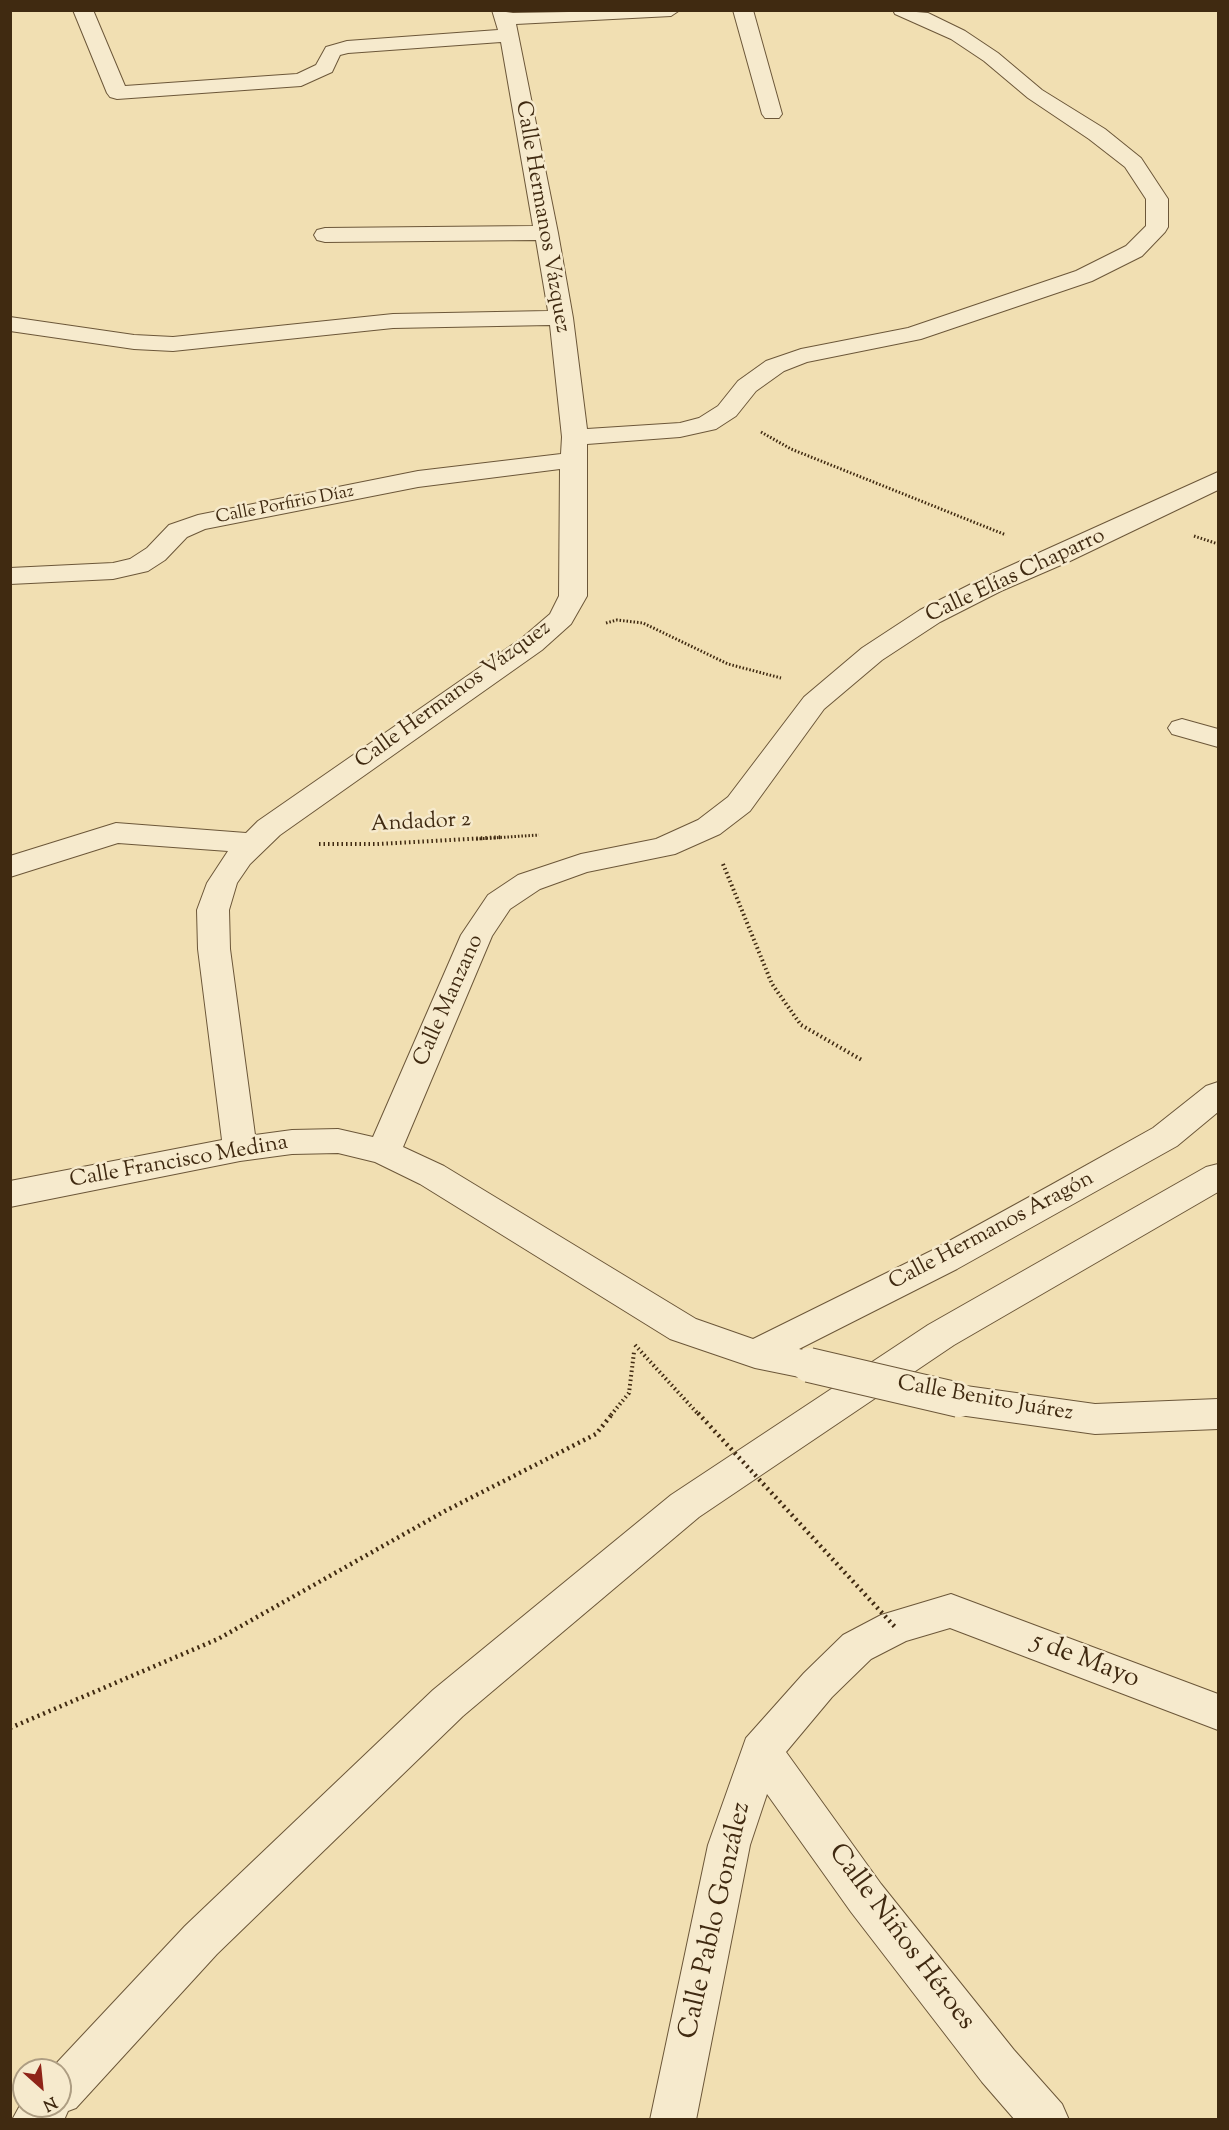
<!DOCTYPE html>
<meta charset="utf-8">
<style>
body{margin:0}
#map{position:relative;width:1229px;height:2130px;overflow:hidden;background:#f1dfb2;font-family:"Sorts Mill Goudy",serif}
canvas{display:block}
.frame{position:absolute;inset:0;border:12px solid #402a11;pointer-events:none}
.north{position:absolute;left:12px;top:2058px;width:60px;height:60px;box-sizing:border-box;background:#f6eacd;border:2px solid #ad9d82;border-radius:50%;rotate:153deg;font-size:16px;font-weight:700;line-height:24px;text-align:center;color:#402a11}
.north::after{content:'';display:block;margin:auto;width:21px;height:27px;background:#8f2418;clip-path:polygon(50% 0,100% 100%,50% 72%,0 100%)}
</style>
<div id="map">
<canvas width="1229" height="2130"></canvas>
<div class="frame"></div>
<div class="north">N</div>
</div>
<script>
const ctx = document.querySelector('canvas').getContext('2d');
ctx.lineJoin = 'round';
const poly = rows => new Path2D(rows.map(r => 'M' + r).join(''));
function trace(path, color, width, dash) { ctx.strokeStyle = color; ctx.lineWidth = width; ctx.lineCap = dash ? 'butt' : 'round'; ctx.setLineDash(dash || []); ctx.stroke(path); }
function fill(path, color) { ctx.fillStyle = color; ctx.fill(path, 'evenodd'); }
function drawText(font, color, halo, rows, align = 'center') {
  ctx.font = font + ' "Sorts Mill Goudy",serif'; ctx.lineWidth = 5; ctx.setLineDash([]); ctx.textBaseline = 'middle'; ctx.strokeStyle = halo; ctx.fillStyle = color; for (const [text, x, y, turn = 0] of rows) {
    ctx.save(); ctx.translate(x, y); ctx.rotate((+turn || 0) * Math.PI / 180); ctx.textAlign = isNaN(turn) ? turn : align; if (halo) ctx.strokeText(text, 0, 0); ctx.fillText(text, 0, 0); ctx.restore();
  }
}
const minor = poly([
 [73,10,93,10,125,86,297,74,316,65,326,47,347,41,498,30,492,10,513,13,680,10,671,16,516,24,558,233,573,318,587,429,680,423,699,418,718,406,738,381,766,361,801,349,908,328,1076,271,1126,246,1146,226,1146,199,1125,167,1089,139,1028,98,984,61,951,39,895,14,893,10,928,13,965,31,998,53,1042,90,1105,129,1141,158,1168,199,1168,227,1165,232,1142,256,1092,281,921,339,807,362,784,371,756,391,736,416,716,429,680,437,587,444,587,596,571,624,542,650,280,835,250,864,237,883,229,910,230,949,255,1135,292,1130,338,1129,373,1137,461,935,488,895,518,875,581,854,656,839,698,820,728,797,804,697,862,648,920,610,981,579,1218,472,1218,490,1068,562,1001,591,940,622,882,660,824,709,750,811,720,834,675,854,587,872,540,889,510,909,492,936,403,1147,444,1166,696,1319,753,1339,931,1251,1051,1185,1153,1128,1206,1086,1218,1082,1218,1112,1177,1146,957,1269,799,1349,822,1355,827,1365,822,1375,809,1379,755,1368,670,1339,420,1184,375,1162,338,1153,292,1154,240,1161,10,1207,10,1181,222,1140,198,949,197,910,207,883,228,851,118,843,10,877,10,856,116,823,246,833,258,821,522,638,550,614,559,596,560,469,418,487,205,529,187,537,165,560,148,571,113,579,10,584,10,568,113,563,130,559,147,548,169,525,198,515,418,471,561,454,562,437,550,325,393,328,173,351,134,349,10,331,10,317,134,335,173,337,393,314,548,311,536,240,325,242,317,240,314,235,317,230,325,228,533,226,501,42,348,53,340,55,332,72,301,86,117,99,110,97,107,93,73,10],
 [733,10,753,10,782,114,779,118,765,118,762,114,733,10],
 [1182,719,1218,729,1218,747,1172,734,1168,728,1172,722,1182,719],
 [1218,1164,1218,1192,954,1345,699,1517,463,1716,217,1954,76,2108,68,2111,64,2120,12,2120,24,2098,24,2106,60,2106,60,2070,50,2070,185,1926,433,1690,671,1495,928,1325,1206,1167,1218,1164],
 [959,1385,1095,1404,1218,1399,1218,1429,1095,1434,959,1415,946,1410,940,1400,946,1390,959,1385],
 [951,1594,1218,1694,1218,1730,950,1628,906,1641,871,1659,832,1697,786,1752,881,1884,1014,2050,1062,2104,1069,2120,1015,2120,982,2082,851,1912,767,1794,750,1845,696,2120,650,2120,708,1845,746,1738,804,1673,843,1635,881,1615,951,1594]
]);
trace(minor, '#6c5739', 2);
trace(poly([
 [761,432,791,449,1006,535],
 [1194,536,1218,544],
 [606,623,617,620,643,623,728,664,781,678],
 [476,839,539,835]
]), '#402a11', 3, [1.5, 2]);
trace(poly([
 [319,844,377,844,503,837],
 [723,864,772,984,801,1025,862,1060],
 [611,1415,629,1393,634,1352]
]), '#402a11', 4, [1.5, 3]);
trace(poly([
 [10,1728,218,1639,445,1511,596,1434,613,1413]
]), '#402a11', 4.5, [2, 4]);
fill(minor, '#f6eacd');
const minorBridge = poly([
 [809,1365,959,1400]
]);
trace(minorBridge, '#6c5739', 36, []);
trace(poly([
 [635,1345,699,1415]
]), '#402a11', 4, [1.5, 3]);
trace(poly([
 [698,1413,895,1627]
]), '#402a11', 4.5, [2, 4]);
trace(minorBridge, '#f6eacd', 34);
drawText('18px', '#402a11', '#f6eacd', [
 ["Calle Porfirio Díaz",285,506,-11]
]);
drawText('22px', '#402a11', '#f6eacd', [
 ["Calle Hermanos Vázquez",541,217,80],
 ["Calle Elías Chaparro",1016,577,-25],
 ["Calle Hermanos Vázquez",454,696,-36],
 ["Andador 2",421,824,-3],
 ["Calle Manzano",450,1001,-66],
 ["Calle Francisco Medina",179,1163,-10],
 ["Calle Hermanos Aragón",992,1232,-28],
 ["Calle Benito Juárez",985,1400,10]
]);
drawText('27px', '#402a11', '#f6eacd', [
 ["5 de Mayo",1085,1662,21],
 ["Calle Pablo González",717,1921,-77],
 ["Calle Niños Héroes",900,1938,53]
]);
</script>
